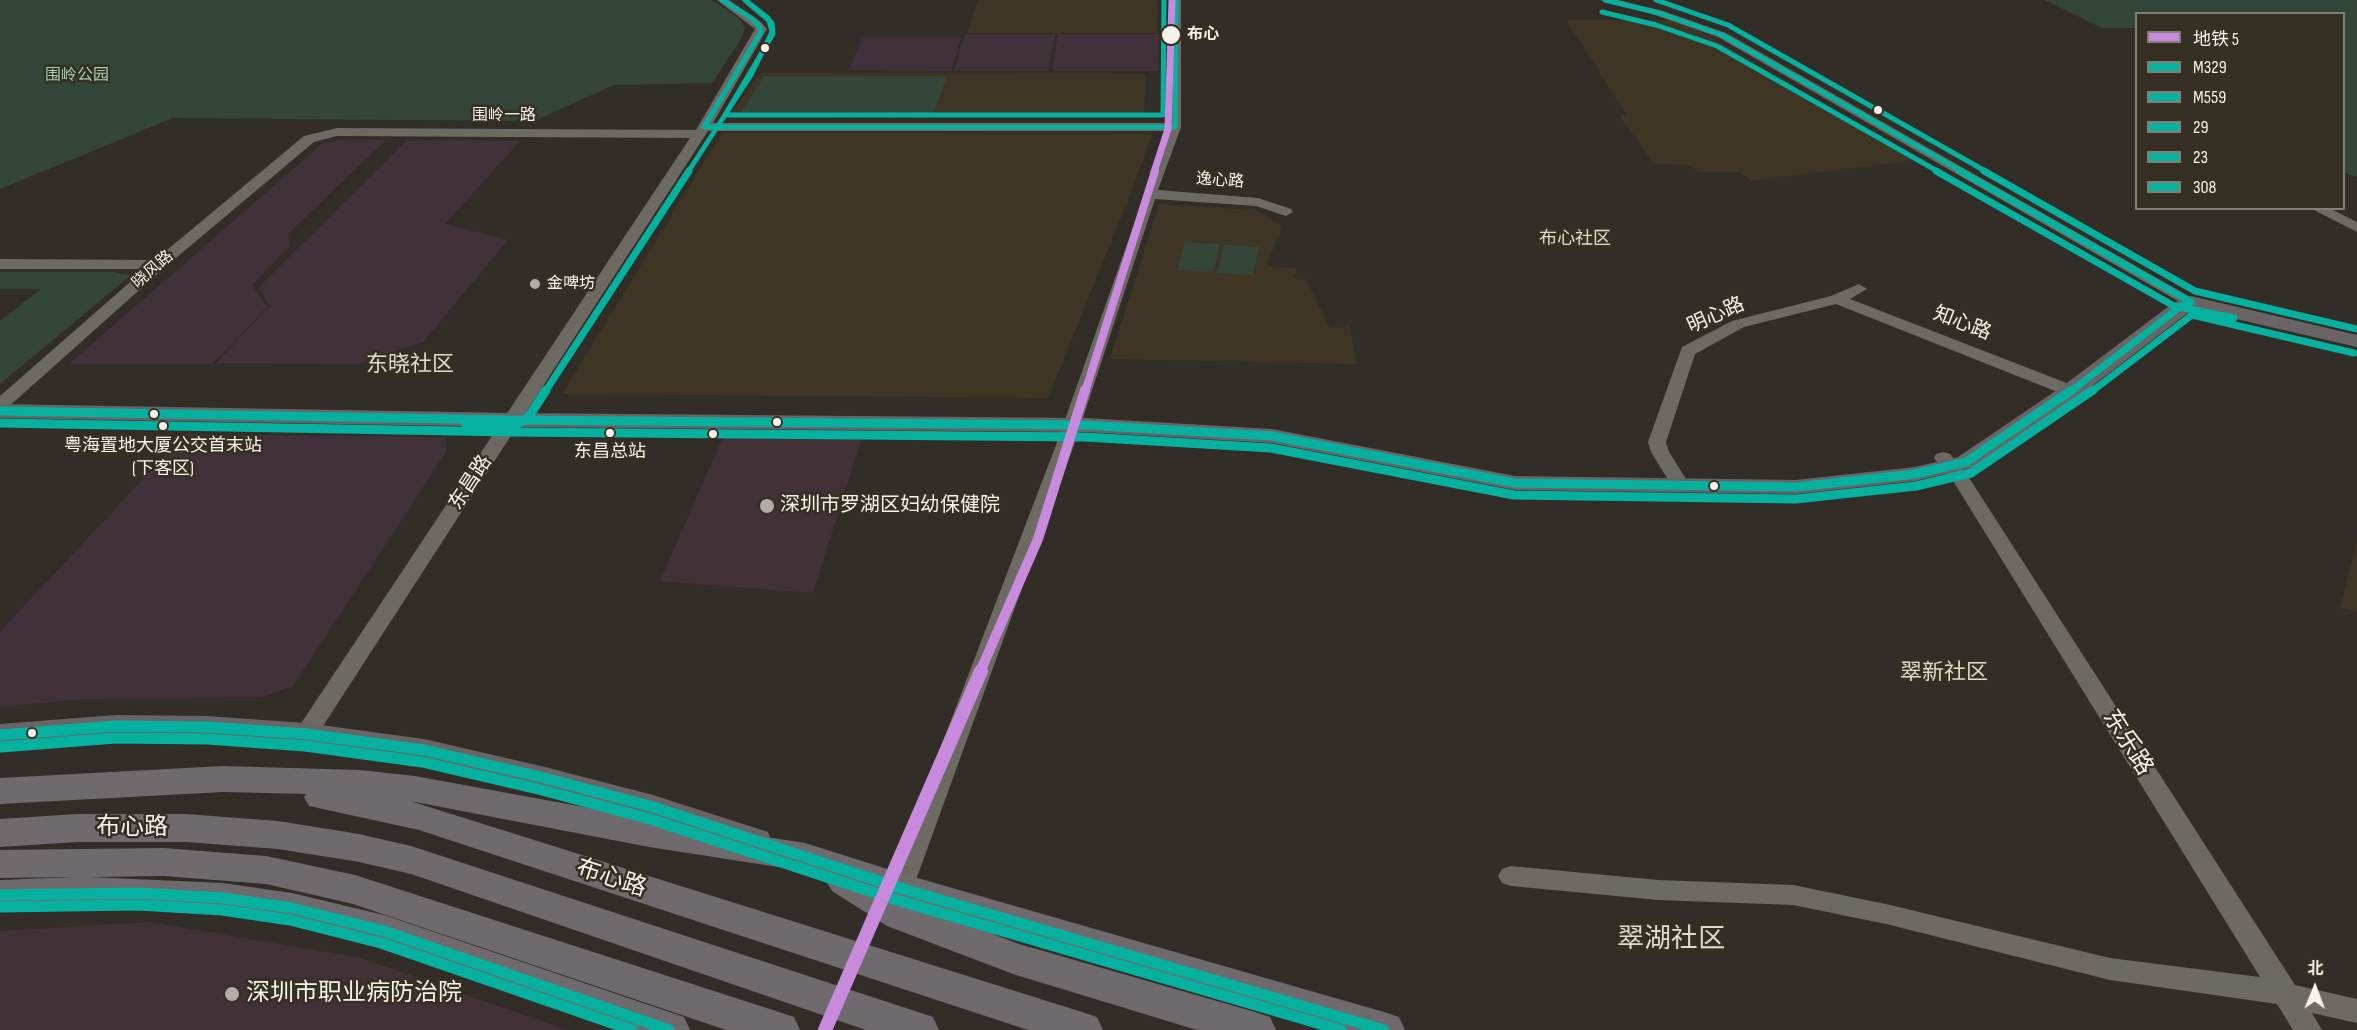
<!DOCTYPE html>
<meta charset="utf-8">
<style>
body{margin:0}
#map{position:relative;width:2357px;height:1030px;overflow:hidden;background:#322e27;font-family:"Sofia Sans Condensed","Noto Sans SC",sans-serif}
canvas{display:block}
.legend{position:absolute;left:2135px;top:12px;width:210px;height:198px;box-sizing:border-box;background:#362f23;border:2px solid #837d73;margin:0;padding:8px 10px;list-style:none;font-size:18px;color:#f6f1ea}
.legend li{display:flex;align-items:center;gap:12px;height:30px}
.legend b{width:30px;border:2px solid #837d73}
.north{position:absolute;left:2285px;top:958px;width:60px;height:60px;-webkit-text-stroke:4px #362f23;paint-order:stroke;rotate:1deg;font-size:16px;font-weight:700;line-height:24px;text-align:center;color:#f6f1ea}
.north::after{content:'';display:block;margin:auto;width:21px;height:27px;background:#f6f1ea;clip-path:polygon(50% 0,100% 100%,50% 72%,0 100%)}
</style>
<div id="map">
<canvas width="2357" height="1030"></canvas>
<ul class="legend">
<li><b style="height:8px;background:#c78adc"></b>地铁 5</li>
<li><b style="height:8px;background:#07b1a0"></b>M329</li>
<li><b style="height:8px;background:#07b1a0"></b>M559</li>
<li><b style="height:8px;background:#07b1a0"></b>29</li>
<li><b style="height:8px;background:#07b1a0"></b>23</li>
<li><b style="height:8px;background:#07b1a0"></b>308</li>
</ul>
<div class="north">北</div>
</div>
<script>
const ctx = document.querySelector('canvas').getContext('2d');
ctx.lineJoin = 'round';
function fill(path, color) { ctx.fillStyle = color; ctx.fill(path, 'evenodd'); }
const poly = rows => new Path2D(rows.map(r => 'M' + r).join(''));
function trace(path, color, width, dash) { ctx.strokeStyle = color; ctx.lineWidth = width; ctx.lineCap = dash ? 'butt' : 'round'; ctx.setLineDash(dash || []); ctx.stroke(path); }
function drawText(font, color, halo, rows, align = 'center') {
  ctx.font = font + ' "Sofia Sans Condensed","Noto Sans SC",sans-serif'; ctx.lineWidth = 5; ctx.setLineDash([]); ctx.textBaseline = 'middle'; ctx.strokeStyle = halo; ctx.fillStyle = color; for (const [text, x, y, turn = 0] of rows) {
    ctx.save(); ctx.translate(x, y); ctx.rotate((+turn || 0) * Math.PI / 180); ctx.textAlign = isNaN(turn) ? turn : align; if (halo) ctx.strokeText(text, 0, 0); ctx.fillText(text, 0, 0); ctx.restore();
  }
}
fill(poly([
 [965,34,1055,34,1048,71,954,71],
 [1058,34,1159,34,1158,71,1052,71],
 [863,38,961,38,951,71,848,70],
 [341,140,386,140,288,234,290,246,252,285,267,307,212,364,69,364,323,143],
 [407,140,520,141,445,224,508,240,423,342,358,364,216,363,270,306,259,287],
 [185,434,446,437,446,452,293,686,262,697,84,699,0,707,0,632]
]), '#40313a');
fill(poly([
 [978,0,1158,0,1157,33,967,33],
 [1566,20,1674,20,1700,31,1918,160,1751,181,1740,172,1699,172,1689,165,1654,164,1619,115,1626,114],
 [760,73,1146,74,1144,115,731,114],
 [722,133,1152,134,1133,188,1048,398,562,394],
 [1159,204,1255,210,1283,226,1266,266,1298,268,1292,278,1306,279,1330,328,1350,325,1356,364,1110,359],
 [2357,540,2357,612,2340,608]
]), '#3e3524');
fill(poly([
 [726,430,864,431,813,593,660,581],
 [150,922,361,958,567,1030,0,1030,0,931]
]), '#423136');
fill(poly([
 [0,0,712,0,740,19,745,28,741,39,712,83,614,85,534,121,173,118,0,189],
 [2045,0,2357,0,2357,177,2344,173,2344,14,2136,14,2136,28,2102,28],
 [764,76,947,76,934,113,741,112],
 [1185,242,1220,244,1213,272,1177,270],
 [1224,245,1259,247,1253,275,1217,273],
 [0,272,112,272,131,275,0,384,0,321,41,289,0,289]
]), '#344639');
fill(poly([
 [717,0,729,0,760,21,767,29,713,123,1169,123,1171,0,1181,0,1181,127,1158,190,1258,198,1291,209,1293,212,1286,216,1256,206,1155,199,1074,445,913,888,909,895,900,898,891,895,887,888,1056,445,1167,131,708,131,314,740,306,742,298,740,294,734,298,728,690,138,337,136,314,142,164,268,6,409,0,410,0,396,145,269,0,269,0,259,155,260,304,136,337,128,696,130,755,29,717,0],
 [1600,0,1618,0,1663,11,1726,33,2199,302,2197,305,2185,305,1718,37,1655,15,1600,0],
 [2310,208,2329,208,2357,222,2357,232,2310,208],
 [1859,284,1867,289,1850,299,2077,387,2080,391,2077,395,2071,396,2065,395,1836,304,1744,327,1695,354,1666,442,1669,452,1686,479,1684,483,1670,483,1651,452,1648,442,1682,347,1732,321,1831,296,1859,284],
 [1943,452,1950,454,1966,473,2295,985,2357,999,2357,1023,2312,1013,2322,1030,2293,1030,2277,1004,2110,980,1886,924,1793,905,1658,900,1511,886,1502,883,1498,876,1502,869,1511,866,1658,880,1793,885,1886,904,2110,958,2260,977,1950,476,1934,458,1936,454,1943,452]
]), '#6c6a63');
fill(poly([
 [2191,296,2357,335,2357,347,2193,309,2079,396,1975,467,1915,481,1796,494,1515,490,1272,443,1085,432,512,427,0,418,0,404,512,413,1085,418,1272,429,1515,476,1796,480,1915,467,1958,457,2063,386,2173,303,2191,296],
 [116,715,207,716,306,723,424,739,545,767,653,795,768,832,772,841,768,850,756,853,648,817,545,789,424,761,306,745,207,738,116,737,0,746,0,724,116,715]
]), '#696566');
fill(poly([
 [223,766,360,770,415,776,649,819,805,843,900,873,1384,1012,1399,1017,1405,1030,1325,1030,954,919,1019,944,1255,1012,1270,1017,1276,1030,1197,1030,1013,974,887,926,832,891,826,881,827,879,804,871,649,847,415,802,410,801,1082,1012,1097,1017,1103,1030,1028,1030,419,830,309,806,304,797,306,794,223,792,0,804,0,778,223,766],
 [77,814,186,814,278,821,359,834,411,846,918,1012,933,1017,939,1030,866,1030,452,888,411,874,359,862,278,849,186,842,77,842,0,847,0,819,77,814],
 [164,848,266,856,355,875,779,1012,794,1017,800,1030,726,1030,353,904,266,884,164,876,90,877,223,883,292,893,384,915,684,1017,690,1030,619,1030,381,946,292,923,223,913,138,908,83,907,0,910,0,880,74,877,0,878,0,850,164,848]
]), '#6e6a6e');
trace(poly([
 [722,0,751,18,759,26,761,32,704,127,1175,127,1176,0],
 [1605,0,1659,13,1722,35,1963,172]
]), '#07b1a0', 5);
trace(poly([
 [1960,171,2191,302],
 [2070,392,2180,307,2191,302]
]), '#07b1a0', 7);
trace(poly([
 [0,411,512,420,1085,425,1272,436,1515,483,1796,487,1915,474,1966,462,2072,390]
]), '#07b1a0', 9);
trace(poly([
 [1602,12,1656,25,1717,46,1939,172],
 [688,172,751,75,773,30,772,23,745,0]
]), '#07b1a0', 5);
trace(poly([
 [1936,171,2174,306,2234,318],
 [545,392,689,171],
 [2091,392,2192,315,2354,353]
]), '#07b1a0', 7);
trace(poly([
 [0,423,512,432,1085,437,1271,448,1514,495,1796,499,1916,486,1971,473,2093,390],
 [465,423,519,423,528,418,546,390]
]), '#07b1a0', 9);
trace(poly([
 [745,0,768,18,773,34,725,115,1163,115,1164,0],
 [1656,0,1728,25,1987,172]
]), '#07b1a0', 5);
trace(poly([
 [1984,171,2195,291,2357,329]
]), '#07b1a0', 7);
trace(poly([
 [0,735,116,726,207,727,306,734,424,750,545,778,653,807,900,888,1384,1030],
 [0,895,138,893,223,898,292,908,384,931,669,1030]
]), '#07b1a0', 11);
trace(poly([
 [1,747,116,738,207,739,305,746,422,762,542,790,650,819,897,900,1341,1030],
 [0,907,138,905,222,910,290,920,381,943,632,1030]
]), '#07b1a0', 11);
trace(poly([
 [1154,172,1168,129,1172,0]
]), '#c78adc', 7);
trace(poly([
 [1085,392,1155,171]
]), '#c78adc', 8);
trace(poly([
 [980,672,1038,539,1085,390]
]), '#c78adc', 10);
trace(poly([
 [825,1030,981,671]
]), '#c78adc', 14);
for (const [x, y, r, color] of [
 [1171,35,10,"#f6f1ea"],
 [765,48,5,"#f6f1ea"],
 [1878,110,5,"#f6f1ea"],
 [535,284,6,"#b1ada6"],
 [154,414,5,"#f6f1ea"],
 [777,422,5,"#f6f1ea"],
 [163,426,5,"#f6f1ea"],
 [610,433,5,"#f6f1ea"],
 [713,434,5,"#f6f1ea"],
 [1714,486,5,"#f6f1ea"],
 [767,506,8,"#b1ada6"],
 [32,733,5,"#f6f1ea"],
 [232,994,8,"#b1ada6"]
]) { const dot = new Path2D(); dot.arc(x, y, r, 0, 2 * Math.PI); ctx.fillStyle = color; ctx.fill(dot); trace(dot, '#362f23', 2); }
drawText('bold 16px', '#f6f1ea', '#362f23', [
 ["布心",1187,35]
], 'left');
drawText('16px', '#9fd3b2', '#362f23', [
 ["围岭公园",77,76]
]);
drawText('16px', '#f6f1ea', '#362f23', [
 ["围岭一路",504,116],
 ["逸心路",1220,181,4],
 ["晓风路",153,270,-41]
]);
drawText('16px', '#f6f1ea', '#362f23', [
 ["金啤坊",547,284]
], 'left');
drawText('18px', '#e1d9ca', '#362f23', [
 ["布心社区",1575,239]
]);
drawText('18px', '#f6f1ea', '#362f23', [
 ["粤海置地大厦公交首末站",163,446],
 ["(下客区)",163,469],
 ["东昌总站",610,452]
]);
drawText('20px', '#f6f1ea', '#362f23', [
 ["明心路",1716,316,-24],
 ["知心路",1962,324,21],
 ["东昌路",471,483,-57]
]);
drawText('20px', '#f6f1ea', '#362f23', [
 ["深圳市罗湖区妇幼保健院",780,506]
], 'left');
drawText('22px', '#e1d9ca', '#362f23', [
 ["东晓社区",410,365],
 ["翠新社区",1944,673]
]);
drawText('24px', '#f6f1ea', '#362f23', [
 ["东乐路",2127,743,58],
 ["布心路",132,828],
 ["布心路",611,879,18]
]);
drawText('24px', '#f6f1ea', '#362f23', [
 ["深圳市职业病防治院",246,994]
], 'left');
drawText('27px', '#e1d9ca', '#362f23', [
 ["翠湖社区",1671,940]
]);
</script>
